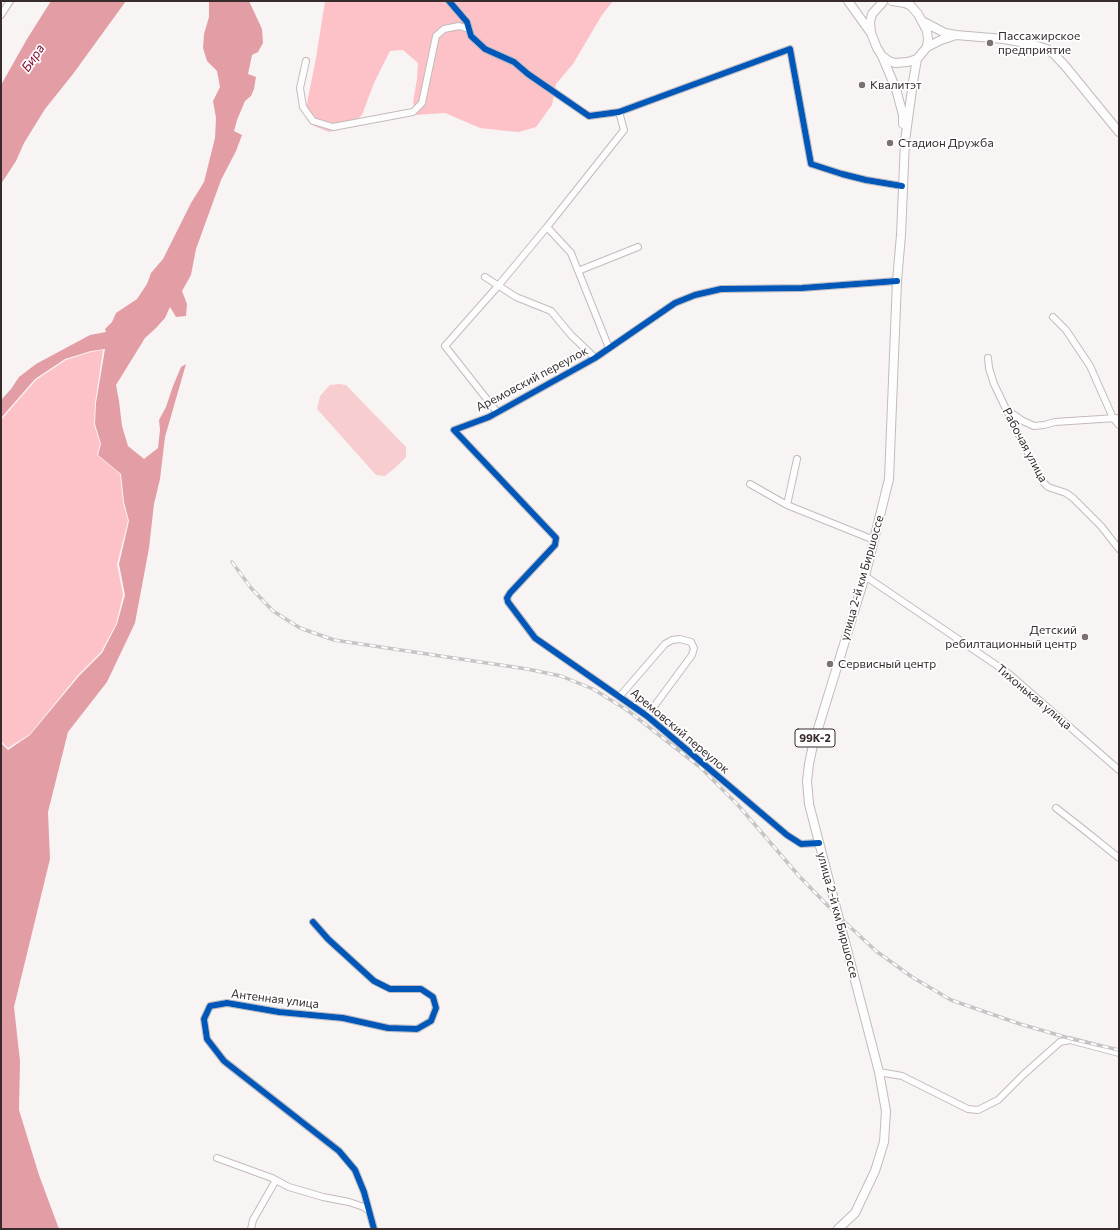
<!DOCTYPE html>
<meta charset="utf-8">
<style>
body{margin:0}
#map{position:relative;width:1120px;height:1230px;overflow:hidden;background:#f9f4f4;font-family:Commissioner,sans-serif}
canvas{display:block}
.frame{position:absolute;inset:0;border:2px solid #382b2c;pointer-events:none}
</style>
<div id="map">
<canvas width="1120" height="1230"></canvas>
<div class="frame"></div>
</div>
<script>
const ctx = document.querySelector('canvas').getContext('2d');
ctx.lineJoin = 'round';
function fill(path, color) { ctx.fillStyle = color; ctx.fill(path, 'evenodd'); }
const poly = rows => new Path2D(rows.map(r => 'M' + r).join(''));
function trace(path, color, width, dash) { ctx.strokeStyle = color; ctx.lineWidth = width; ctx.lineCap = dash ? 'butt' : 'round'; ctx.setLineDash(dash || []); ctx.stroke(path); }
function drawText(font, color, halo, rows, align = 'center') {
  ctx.font = font + ' Commissioner,sans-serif'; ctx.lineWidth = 3.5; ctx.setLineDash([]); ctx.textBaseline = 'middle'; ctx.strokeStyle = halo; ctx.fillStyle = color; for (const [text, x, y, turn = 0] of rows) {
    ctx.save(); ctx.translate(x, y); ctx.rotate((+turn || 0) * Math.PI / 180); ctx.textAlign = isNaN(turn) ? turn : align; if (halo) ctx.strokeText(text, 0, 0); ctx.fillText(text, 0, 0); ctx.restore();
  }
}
fill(poly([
 [339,384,346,385,406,447,406,457,396,467,385,476,376,475,317,409,320,396,330,385]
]), '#f7cdd0');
fill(poly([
 [325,1,613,1,602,15,573,64,556,84,552,105,536,127,519,132,507,131,480,128,445,113,416,115,413,102,417,79,418,63,403,50,390,51,374,83,362,115,348,127,329,132,314,126,306,118,307,103,316,58],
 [103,350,95,403,94,424,100,444,97,455,120,474,123,502,128,521,117,564,123,595,116,624,101,652,78,675,30,734,8,748,1,741,1,420,36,380,66,360,91,352]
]), '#fcc2c8');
fill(poly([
 [51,1,126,1,73,74,45,109,24,143,16,161,1,184,1,85,27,39],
 [209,1,249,1,262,29,263,43,258,52,252,55,248,74,256,77,254,89,251,96,245,101,237,120,234,131,242,135,236,151,221,180,196,249,191,275,182,291,187,304,186,316,176,317,170,307,165,318,156,328,145,338,116,385,119,401,122,426,128,446,144,459,158,448,160,430,159,420,166,407,173,386,181,367,186,364,165,437,160,479,154,504,149,548,135,623,107,682,68,732,48,812,50,859,14,1007,20,1061,19,1110,39,1175,59,1229,1,1229,1,743,8,750,30,735,79,676,102,653,117,624,125,595,119,564,129,521,124,502,121,474,98,455,101,444,95,424,96,403,105,349,91,351,65,359,35,379,1,418,1,400,11,389,19,377,36,364,90,335,106,332,105,329,112,322,116,313,137,299,147,284,151,273,163,259,191,203,204,182,215,138,216,118,213,101,220,87,217,71,207,61,203,48,204,34,209,17]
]), '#e39da5');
const minor = poly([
 [449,1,467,22,471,36,485,49,514,62,528,74,589,116,619,112,790,49,811,164,842,174,866,180,902,186],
 [1,15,10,1],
 [306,61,300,88,303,107,313,121,333,127,413,112,422,103,436,36,444,29,459,26,469,29],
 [547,227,571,253,609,348],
 [578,271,638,247],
 [485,277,516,297,551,311,571,335,595,358],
 [1053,317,1066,330,1090,366,1113,418,1119,425],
 [988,358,989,368,994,384,1006,409,1042,481,1048,487,1066,493,1073,498,1101,526,1119,549],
 [1007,410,1023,421,1034,426,1044,425,1055,422,1116,418],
 [497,412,445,346,498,286,547,227,624,130,619,112],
 [797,459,787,505,874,540],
 [750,484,787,505],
 [865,576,1008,673,1119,770],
 [620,696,665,644,672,640,680,639,691,642,694,648,692,655,647,716],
 [1056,808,1083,829,1119,858],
 [819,843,801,844,787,835,647,716,535,638,508,602,507,598,510,593,555,545,556,538,454,430,489,417,595,358,675,303,695,295,721,289,802,288,897,281],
 [313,922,328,939,374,981,390,989,421,989,433,997,436,1008,431,1021,417,1029,388,1028,343,1018,279,1012,227,1003,210,1006,204,1019,207,1039,224,1061,339,1151,355,1170,364,1192,374,1229],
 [879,1072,902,1076,968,1109,978,1110,998,1100,1023,1075,1060,1042,1070,1040,1119,1053],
 [217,1158,272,1178,289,1187,323,1197,349,1202,364,1207,368,1210],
 [251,1229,253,1220,276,1180]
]);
const major = poly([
 [848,1,871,33],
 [892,1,905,3,911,6],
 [908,1,911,6,918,14,927,31,928,39,927,47],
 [883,2,872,14,870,22,871,33,877,48,882,56,896,89,903,115,903,124],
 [924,22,945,33,956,35,1004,39,1031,44,1047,49,1055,55,1066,67,1119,132],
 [882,56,889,61,895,63,908,62,917,59],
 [838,1229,855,1213,875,1171,884,1142,886,1111,879,1072,809,804,807,781,809,764,813,745,865,576,889,479,897,281,901,235,905,141,913,82,917,59,927,47,941,40,956,35]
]);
trace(minor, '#c3bbbb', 8);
trace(major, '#c3bbbb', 10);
trace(minor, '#fefdfd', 6);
trace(major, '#fefdfd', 8);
const rail = poly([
 [232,562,251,588,273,611,300,628,334,640,527,669,561,676,593,689,627,710,700,767,738,805,799,876,835,913,876,951,912,977,951,1000,1020,1024,1072,1039,1119,1050]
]);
trace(rail, '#c6c4c4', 3.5);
trace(rail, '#fff', 2, [6]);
trace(poly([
 [449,1,467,22,471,36,485,49,514,62,528,74,589,116,619,112,790,49,811,164,842,174,866,180,902,186],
 [819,843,801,844,787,835,647,716,535,638,508,602,507,598,510,593,555,545,556,538,454,430,489,417,595,358,675,303,695,295,721,289,802,288,897,281],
 [313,922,328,939,374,981,390,989,421,989,433,997,436,1008,431,1021,417,1029,388,1028,343,1018,279,1012,227,1003,210,1006,204,1019,207,1039,224,1061,339,1151,355,1170,364,1192,374,1229]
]), '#0057b8', 6);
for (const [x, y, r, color] of [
 [990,43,4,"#7c7172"],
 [862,85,4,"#7c7172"],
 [890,143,4,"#7c7172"],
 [1085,637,4,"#7c7172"],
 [830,664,4,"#7c7172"]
]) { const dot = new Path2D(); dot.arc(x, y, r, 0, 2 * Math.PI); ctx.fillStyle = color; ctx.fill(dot); trace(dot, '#fff', 1.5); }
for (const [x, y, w] of [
 [815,738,40]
]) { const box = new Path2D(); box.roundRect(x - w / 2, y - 9, w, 18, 3); ctx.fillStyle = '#fff'; ctx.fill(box); trace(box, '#382b2c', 1); }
drawText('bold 11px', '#382b2c', null, [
 ["99К-2",815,738]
]);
drawText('12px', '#382b2c', '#fff', [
 ["Пассажирское",998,36],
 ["предприятие",998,50],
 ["Квалитэт",870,85],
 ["Стадион Дружба",898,143],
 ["Детский",1077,630,"right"],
 ["ребилтационный центр",1077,644,"right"],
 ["Сервисный центр",838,664]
], 'left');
drawText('12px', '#382b2c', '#fff', [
 ["Аремовский переулок",532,379,-28],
 ["Рабочая улица",1025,445,62],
 ["улица 2-й км Биршоссе",862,578,-74],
 ["Тихонькая улица",1034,697,40],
 ["Аремовский переулок",680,731,40],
 ["улица 2-й км Биршоссе",838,915,75],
 ["Антенная улица",275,999,7]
]);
drawText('italic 13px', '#840c2e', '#fff', [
 ["Бира",33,58,-56]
]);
</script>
